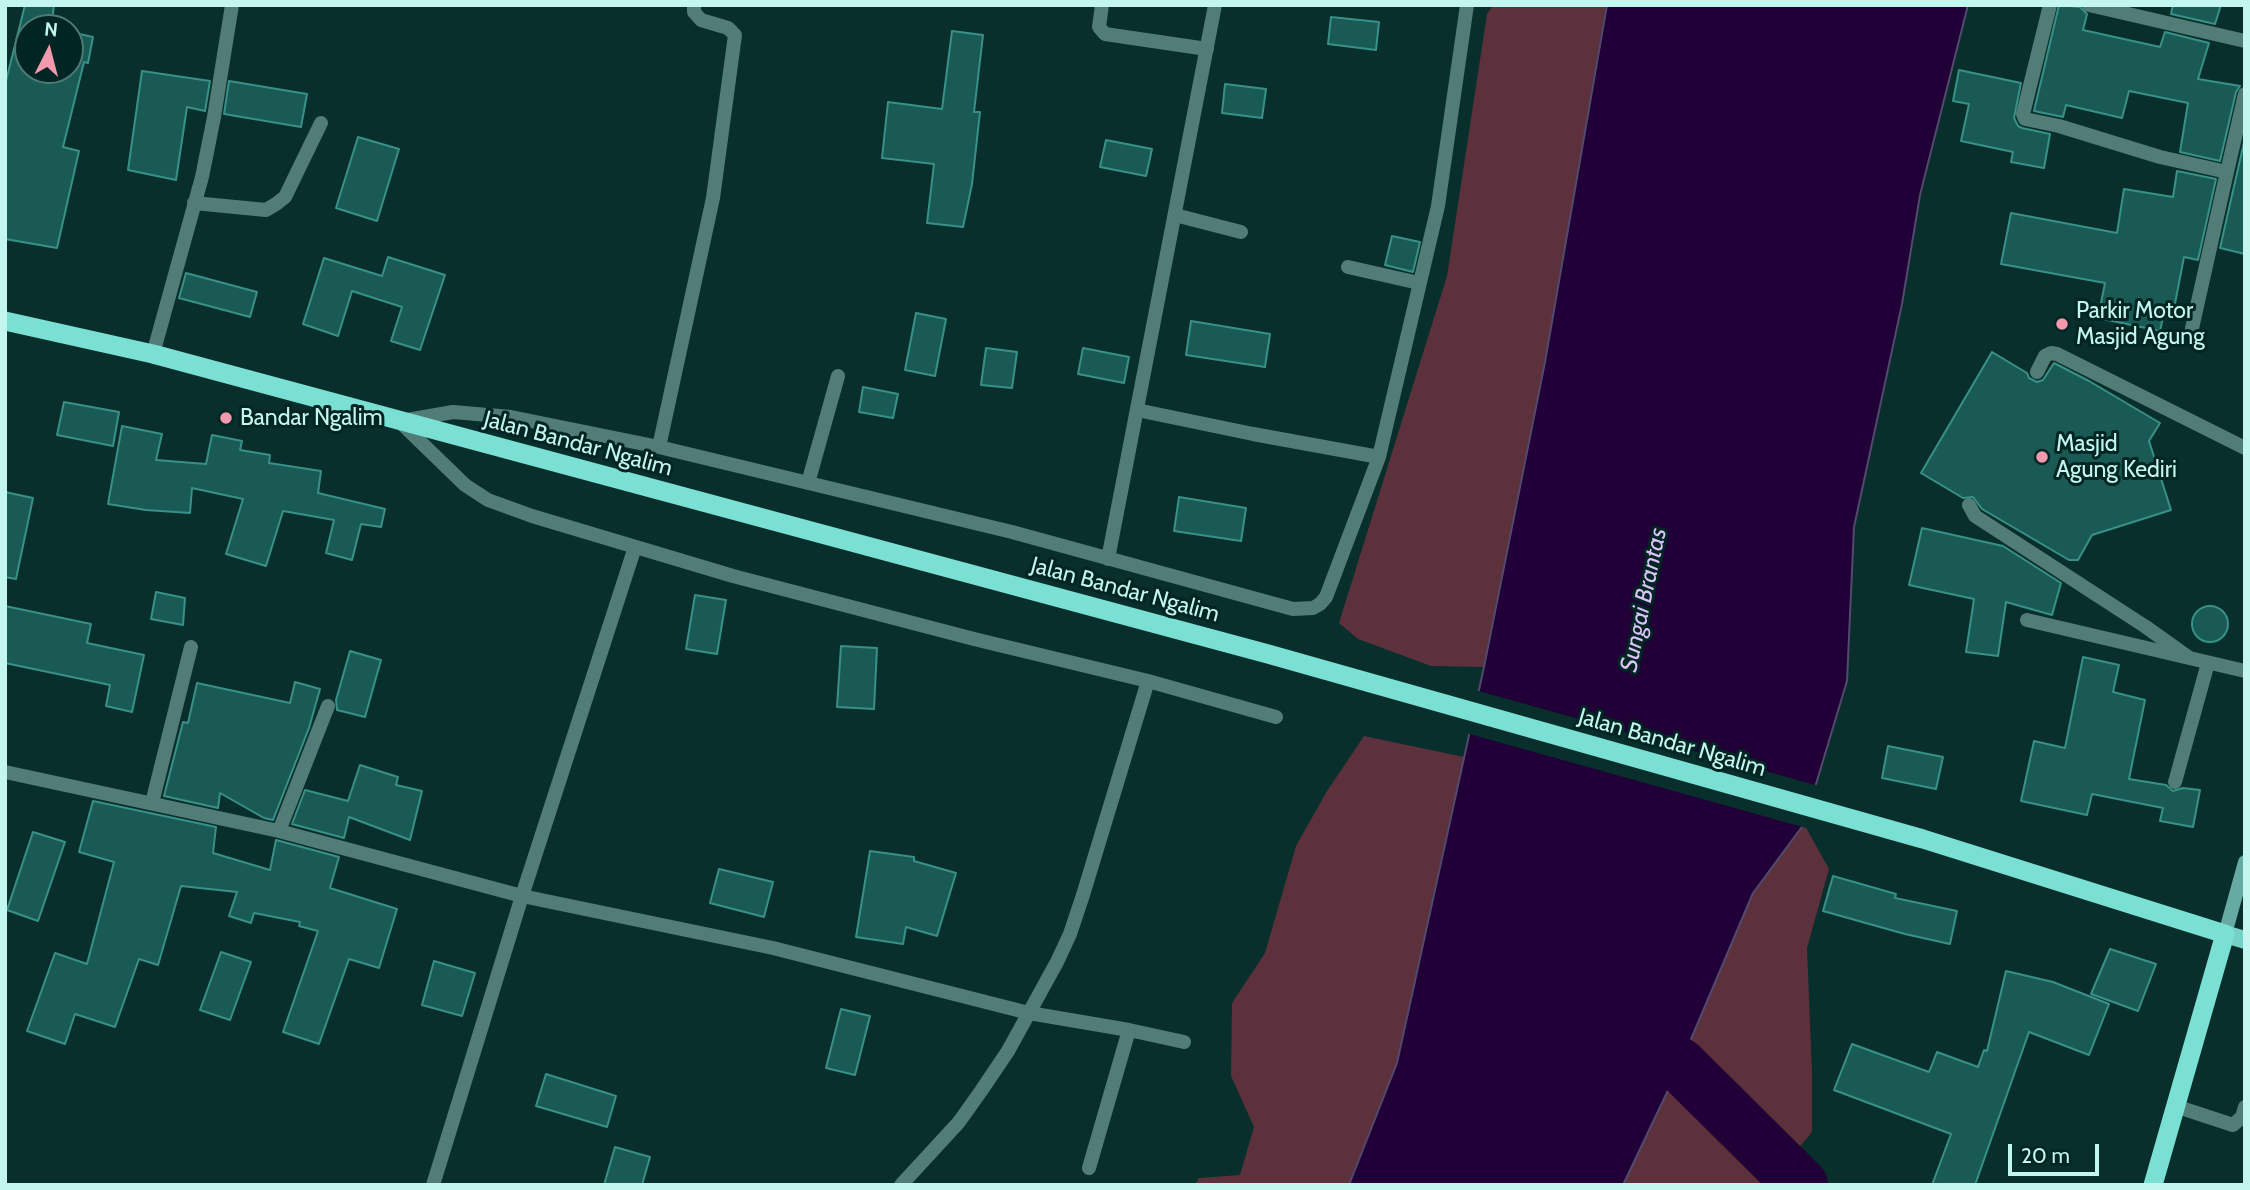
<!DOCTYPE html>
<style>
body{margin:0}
#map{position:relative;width:2250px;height:1190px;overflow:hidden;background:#082f2b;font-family:Cabin,sans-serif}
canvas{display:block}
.frame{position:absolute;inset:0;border:7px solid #c3f6ef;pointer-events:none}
.north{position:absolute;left:14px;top:14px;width:70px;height:70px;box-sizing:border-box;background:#002522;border:2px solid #4e7974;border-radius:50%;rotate:6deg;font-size:19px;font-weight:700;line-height:28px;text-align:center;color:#c3f6ef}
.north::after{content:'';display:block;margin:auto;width:24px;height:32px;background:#f29aad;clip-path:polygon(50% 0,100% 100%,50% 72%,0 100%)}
.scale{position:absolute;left:2008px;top:1144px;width:91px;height:32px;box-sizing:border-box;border:4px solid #c3f6ef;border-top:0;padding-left:9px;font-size:21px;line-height:24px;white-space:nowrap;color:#c3f6ef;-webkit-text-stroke:5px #002522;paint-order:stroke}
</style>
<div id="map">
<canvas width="2250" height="1190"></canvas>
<div class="frame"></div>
<div class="north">N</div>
<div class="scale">20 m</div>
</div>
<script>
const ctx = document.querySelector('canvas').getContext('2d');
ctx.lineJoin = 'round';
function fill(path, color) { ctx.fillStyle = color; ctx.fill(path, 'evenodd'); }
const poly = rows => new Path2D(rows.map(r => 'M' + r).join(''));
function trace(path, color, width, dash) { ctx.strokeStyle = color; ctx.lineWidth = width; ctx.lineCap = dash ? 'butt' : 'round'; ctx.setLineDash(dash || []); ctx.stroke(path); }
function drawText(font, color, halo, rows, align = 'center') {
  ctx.font = font + ' Cabin,sans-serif'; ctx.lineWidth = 6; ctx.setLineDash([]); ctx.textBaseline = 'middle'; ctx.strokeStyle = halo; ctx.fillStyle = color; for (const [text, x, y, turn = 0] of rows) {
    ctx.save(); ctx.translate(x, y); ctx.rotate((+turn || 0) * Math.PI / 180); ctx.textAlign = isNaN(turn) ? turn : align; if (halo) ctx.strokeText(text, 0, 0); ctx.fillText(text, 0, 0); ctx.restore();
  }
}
fill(poly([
 [1493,5,1606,5,1548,346,1484,667,1431,666,1358,639,1339,623,1447,276,1487,14],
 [1364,736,1464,757,1397,1063,1349,1185,1195,1185,1199,1178,1240,1175,1254,1127,1231,1076,1232,1003,1265,953,1296,846,1327,791],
 [1804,824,1829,869,1807,948,1812,1073,1812,1132,1768,1185,1623,1185,1753,893]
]), '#5c313b');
const water = poly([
 [1607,5,1968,5,1920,195,1902,304,1854,527,1847,681,1804,824,1753,893,1680,1065,1623,1185,1349,1185,1397,1063,1484,667,1545,362,1607,5]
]);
fill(water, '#200037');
trace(water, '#514a6e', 2);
fill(poly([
 [1475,690,1819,786,1808,825,1806,828,1466,733]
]), '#082f2b');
trace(poly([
 [1620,1025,1680,1065,1801,1185]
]), '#200037', 54);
const building = poly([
 [25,5,54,5,51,28,28,28,28,70,70,70,70,32,93,37,88,63,84,62,63,147,79,151,57,248,5,239,5,85,25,5],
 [2059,5,2080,7,2087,14,2083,30,2160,47,2165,32,2209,43,2198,79,2240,86,2236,92,2220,161,2180,152,2188,103,2129,91,2122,118,2066,105,2063,117,2034,111,2059,5],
 [2173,5,2221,5,2215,24,2171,14,2173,5],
 [1331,17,1379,22,1376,50,1328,44,1331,17],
 [952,31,983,35,974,112,980,112,972,184,963,227,927,223,934,164,882,158,888,102,942,109,952,31],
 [1959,70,2021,83,2014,118,2018,126,2022,128,2050,134,2044,168,2011,162,2013,152,1961,141,1969,104,1953,101,1959,70],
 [142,71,210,81,205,111,187,107,176,180,128,170,142,71],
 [229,81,307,94,301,127,224,114,229,81],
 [1225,84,1266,89,1262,118,1222,113,1225,84],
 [358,137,399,149,377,221,336,208,358,137],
 [2245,138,2245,254,2220,248,2245,138],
 [1106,140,1152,149,1146,176,1100,167,1106,140],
 [2177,171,2216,179,2198,260,2184,257,2172,319,2163,317,2160,331,2098,318,2105,283,2001,264,2011,213,2117,233,2124,189,2173,197,2177,171],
 [1392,236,1420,242,1413,272,1385,265,1392,236],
 [388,257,445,275,420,350,391,341,402,307,352,291,338,336,303,324,324,258,382,276,388,257],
 [186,273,257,292,250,317,179,298,186,273],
 [916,313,946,319,935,376,905,370,916,313],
 [1191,321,1270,334,1265,367,1186,355,1191,321],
 [986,348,1017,352,1012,388,981,385,986,348],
 [1083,348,1129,357,1124,383,1078,374,1083,348],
 [1992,352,2027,373,2029,378,2037,382,2043,380,2054,363,2089,381,2160,423,2149,441,2171,510,2092,535,2078,560,2069,560,1982,509,1973,497,1963,498,1921,473,1992,352],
 [863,387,898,394,893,418,859,412,863,387],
 [64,402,119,412,113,446,57,435,64,402],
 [122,426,162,434,156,460,206,464,212,435,242,441,240,450,270,455,269,463,321,471,318,493,385,509,381,527,361,524,352,560,326,553,334,520,283,511,266,566,226,554,243,499,192,488,190,513,146,510,108,504,122,426],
 [5,492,33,498,16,579,5,577,5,492],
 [1179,497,1246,508,1241,541,1174,531,1179,497],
 [1922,528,2003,546,2061,583,2052,615,2006,602,1998,656,1966,652,1974,599,1909,585,1922,528],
 [156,592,185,598,183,625,151,619,156,592],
 [695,595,726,600,717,654,686,649,695,595],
 '2192 624a18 18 0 1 1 36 0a18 18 0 1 1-36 0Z',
 [5,606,91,624,87,643,144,655,132,712,106,706,110,685,5,663,5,606],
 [841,646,877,648,874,709,837,707,841,646],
 [350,651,381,660,365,717,337,710,336,700,350,651],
 [2083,657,2119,665,2113,692,2145,700,2129,779,2166,785,2173,791,2183,788,2200,790,2193,827,2160,821,2163,808,2092,794,2087,815,2021,801,2034,741,2065,748,2083,657],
 [295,682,320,689,309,728,273,820,264,818,220,793,218,808,164,796,183,722,188,723,197,683,290,703,295,682],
 [1888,746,1943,757,1936,789,1882,778,1888,746],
 [360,765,398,777,396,785,422,791,410,840,349,817,344,838,292,824,305,790,348,801,360,765],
 [93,801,216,827,213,853,270,870,276,840,339,857,330,888,397,909,379,968,349,959,319,1044,283,1032,318,931,299,926,300,922,254,913,251,923,229,916,237,892,181,886,158,965,139,959,115,1027,75,1014,65,1044,27,1031,55,953,87,964,114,862,79,852,93,801],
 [33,832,65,842,38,921,7,910,33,832],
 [870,851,914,857,914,861,956,873,937,936,906,927,903,944,856,937,870,851],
 [719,869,773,882,764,917,710,903,719,869],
 [1833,876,1896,894,1895,898,1957,911,1950,944,1905,934,1823,911,1833,876],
 [2110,949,2156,964,2138,1011,2091,994,2110,949],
 [221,952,251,962,230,1020,200,1010,221,952],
 [434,961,475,973,462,1016,422,1005,434,961],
 [2006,971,2053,982,2109,1004,2089,1055,2029,1032,1975,1185,1932,1185,1951,1134,1834,1090,1852,1044,1929,1072,1937,1052,1978,1067,1984,1050,1987,1051,2006,971],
 [841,1009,870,1016,855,1075,826,1068,841,1009],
 [546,1074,616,1096,607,1127,536,1106,546,1074],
 [615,1147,650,1157,642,1185,604,1185,615,1147]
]);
fill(building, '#1a5a54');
trace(building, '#389188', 2);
trace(poly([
 [2050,5,2023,114,2025,119,2059,126,2160,157,2227,172,2245,94],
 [2089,5,2245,41],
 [194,203,266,210,276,204,285,197,321,123],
 [2191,333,2227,172],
 [2037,372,2045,356,2051,353,2057,354,2245,448],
 [1969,505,1975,516,2146,627,2188,657],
 [2175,782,2208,663],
 [2175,1106,2233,1125,2242,1117,2245,1107]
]), '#527c76', 14);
trace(poly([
 [1102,5,1099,27,1105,34,1207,49],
 [1175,215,1241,232],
 [1348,267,1419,283],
 [153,354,202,177,214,117,232,5],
 [1137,410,1253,434,1379,457],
 [407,420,453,412,511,417,659,447,1012,532,1293,609,1313,608,1320,604,1326,597,1379,457,1438,206,1467,5],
 [400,422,465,485,488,500,532,516,733,576,974,639,1148,681,1276,717],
 [659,447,713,198,735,35,728,28,701,20,694,12,694,5],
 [808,483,838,376],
 [635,547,522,896,773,948,1029,1013,1129,1030,1184,1042],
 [1108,559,1215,5],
 [2027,620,2245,671],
 [5,772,279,831,522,896,433,1185],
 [152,803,191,647],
 [279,831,328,706],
 [1089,1168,1129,1030],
 [901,1185,959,1122,981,1091,1008,1051,1057,962,1070,934,1083,895,1148,681]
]), '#527c76', 14);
trace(poly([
 [2225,934,2245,862]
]), '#66aba3', 14);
trace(poly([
 [2225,934,2245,940]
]), '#75d0c5', 18);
trace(poly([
 [5,321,153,354,1268,654,1923,839,2225,934,2153,1185]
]), '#7be0d4', 19);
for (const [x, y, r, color] of [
 [2062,324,7,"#f29aad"],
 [226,418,7,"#f29aad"],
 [2042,457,7,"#f29aad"]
]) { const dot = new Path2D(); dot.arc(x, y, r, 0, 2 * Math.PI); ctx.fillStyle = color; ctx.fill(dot); trace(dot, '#002522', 2.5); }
drawText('23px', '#c3f6ef', '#002522', [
 ["Parkir Motor",2076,311],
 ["Masjid Agung",2076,337],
 ["Bandar Ngalim",240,418],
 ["Masjid",2056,444],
 ["Agung Kediri",2056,470]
], 'left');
drawText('23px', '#c3f6ef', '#002522', [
 ["Jalan Bandar Ngalim",578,444,15],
 ["Jalan Bandar Ngalim",1125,590,15],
 ["Jalan Bandar Ngalim",1672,743,16]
]);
drawText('italic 24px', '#dcc2fa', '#002522', [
 ["Sungai Brantas",1644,600,-78]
]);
</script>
